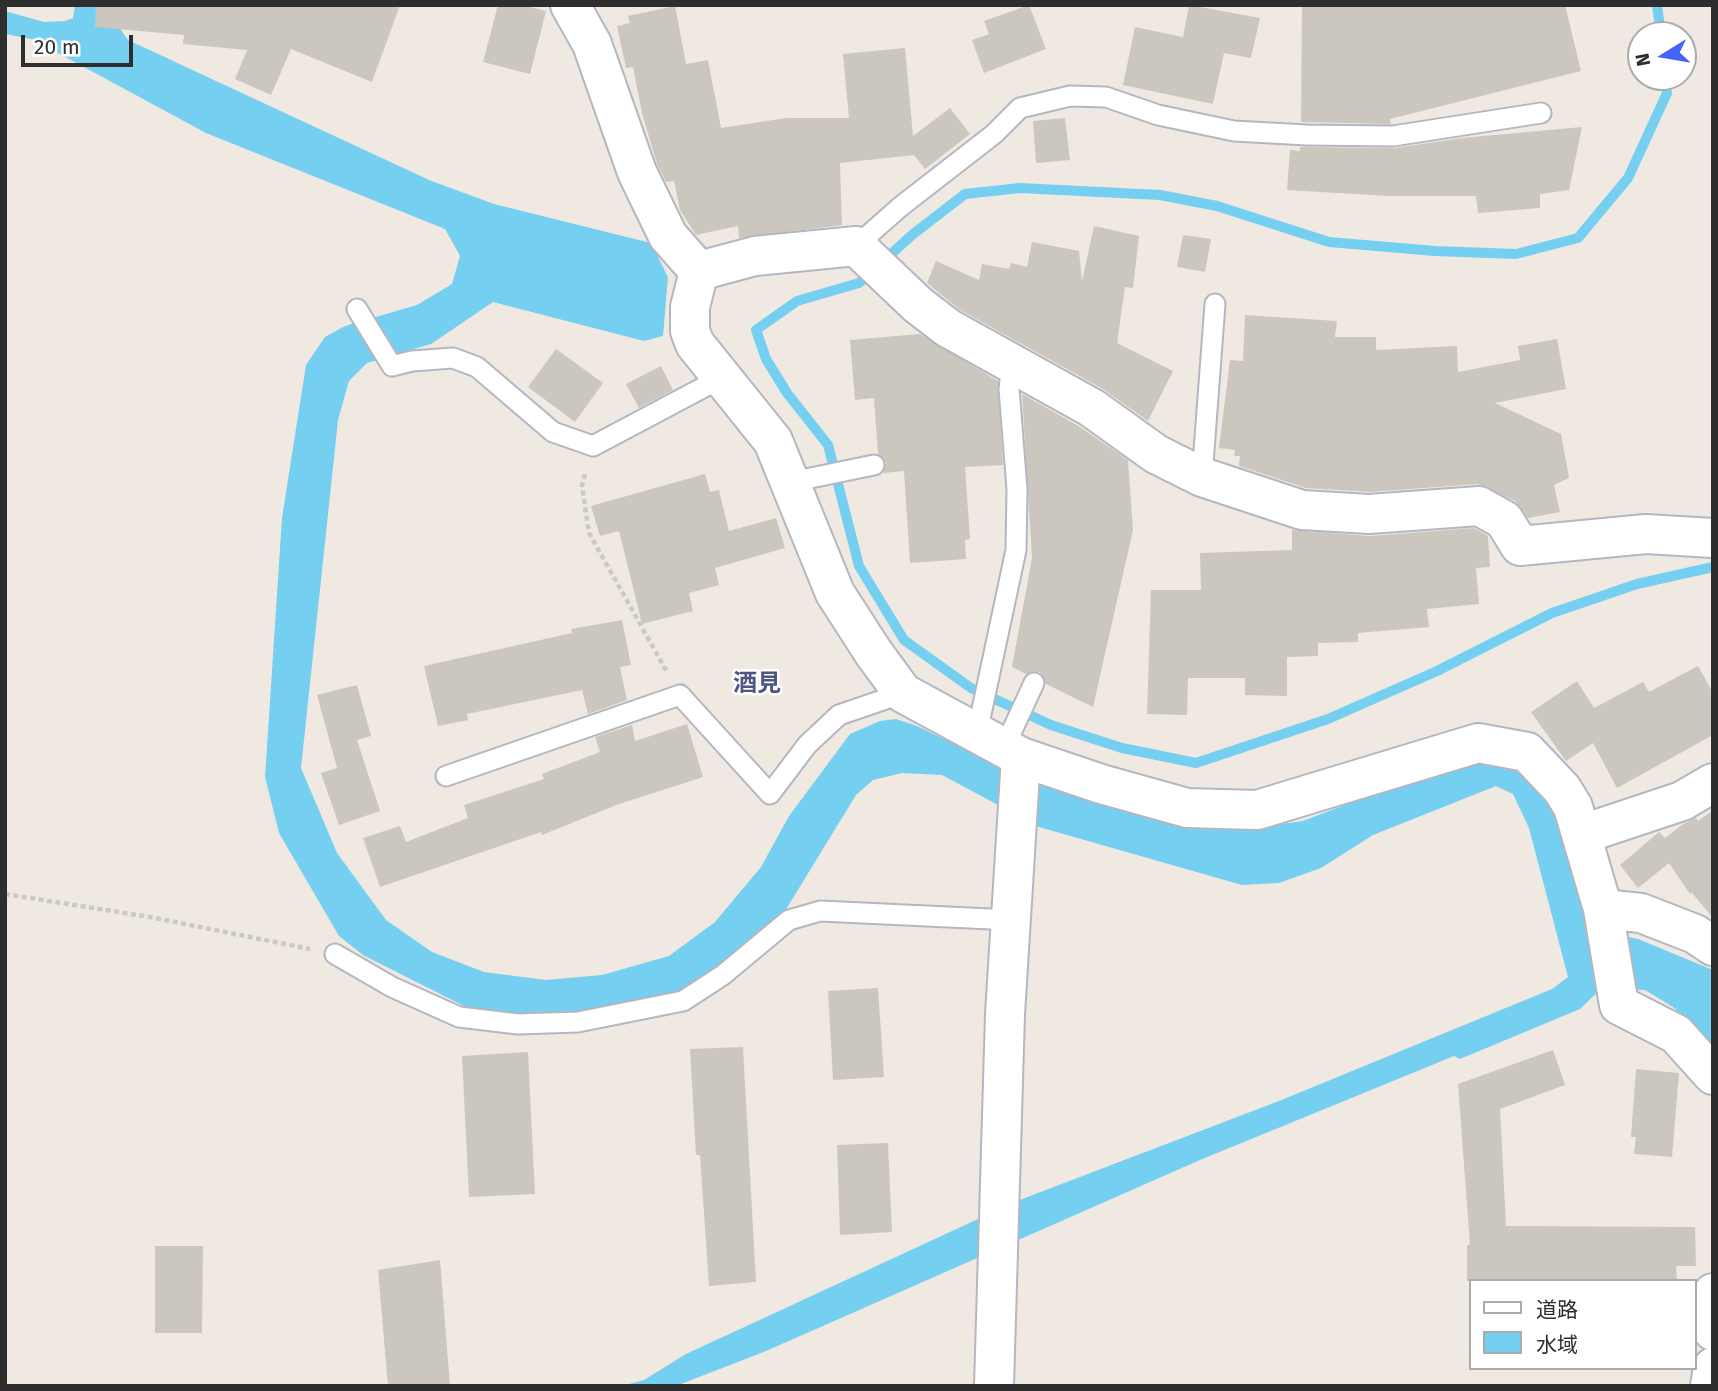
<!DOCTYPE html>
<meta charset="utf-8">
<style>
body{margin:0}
#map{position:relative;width:1718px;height:1391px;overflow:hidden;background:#efe9e1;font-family:"Fira Sans","Noto Sans JP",sans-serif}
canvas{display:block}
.frame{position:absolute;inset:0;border:7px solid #2e2e2e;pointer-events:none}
.legend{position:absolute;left:1469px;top:1279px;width:228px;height:91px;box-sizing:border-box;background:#fff;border:2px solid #ababab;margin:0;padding:9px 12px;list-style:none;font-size:21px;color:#2e2e2e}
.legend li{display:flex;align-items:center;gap:14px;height:35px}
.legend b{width:35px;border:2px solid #ababab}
.north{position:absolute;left:1627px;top:21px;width:70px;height:70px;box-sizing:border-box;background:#fff;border:2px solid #ababab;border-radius:50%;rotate:259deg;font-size:19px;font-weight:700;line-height:28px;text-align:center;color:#2e2e2e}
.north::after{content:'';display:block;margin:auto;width:24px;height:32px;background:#4264fb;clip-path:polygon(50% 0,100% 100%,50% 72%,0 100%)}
.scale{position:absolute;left:21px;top:35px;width:112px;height:32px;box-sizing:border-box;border:4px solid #2e2e2e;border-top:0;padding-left:9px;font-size:21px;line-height:24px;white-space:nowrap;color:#2e2e2e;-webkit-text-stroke:5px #fff;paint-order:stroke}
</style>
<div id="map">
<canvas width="1718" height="1391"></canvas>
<div class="frame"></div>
<ul class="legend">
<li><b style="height:9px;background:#fff"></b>道路</li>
<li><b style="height:19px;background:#75cff0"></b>水域</li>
</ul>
<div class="north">N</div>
<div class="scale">20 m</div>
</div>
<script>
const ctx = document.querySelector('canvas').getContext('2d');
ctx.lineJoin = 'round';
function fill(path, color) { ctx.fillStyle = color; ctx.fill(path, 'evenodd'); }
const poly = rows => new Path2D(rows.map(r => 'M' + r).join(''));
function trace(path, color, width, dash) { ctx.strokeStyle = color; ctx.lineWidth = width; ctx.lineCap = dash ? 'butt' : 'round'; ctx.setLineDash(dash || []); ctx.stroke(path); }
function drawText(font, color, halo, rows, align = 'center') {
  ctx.font = font + ' "Fira Sans","Noto Sans JP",sans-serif'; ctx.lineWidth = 5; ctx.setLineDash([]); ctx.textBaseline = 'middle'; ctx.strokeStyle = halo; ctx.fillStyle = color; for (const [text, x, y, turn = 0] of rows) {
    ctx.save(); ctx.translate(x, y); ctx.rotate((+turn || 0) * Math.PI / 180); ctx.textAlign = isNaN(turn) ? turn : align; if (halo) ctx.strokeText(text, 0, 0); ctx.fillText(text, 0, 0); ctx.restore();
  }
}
fill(poly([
 [75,5,122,5,121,30,128,40,429,180,494,204,651,243,668,277,663,336,644,341,493,302,431,344,367,363,349,381,338,420,301,768,337,853,386,920,432,952,484,972,546,980,602,975,669,956,715,922,761,867,789,816,850,734,880,721,896,719,917,726,1000,766,1250,828,1303,821,1470,757,1525,769,1548,787,1590,929,1638,939,1713,970,1713,1043,1673,1007,1645,990,1602,988,1580,1009,1460,1059,1454,1056,1200,1160,766,1351,676,1386,622,1386,644,1380,686,1354,1017,1201,1279,1101,1552,989,1568,977,1529,828,1513,794,1496,786,1373,835,1321,868,1279,883,1242,885,1039,827,942,775,902,773,873,780,856,795,785,911,767,932,693,986,666,997,607,1010,502,1015,464,1006,363,955,339,936,279,833,265,777,282,518,306,365,325,337,345,326,417,305,452,284,460,256,445,229,206,133,58,53,47,42,5,34,5,11,44,22,65,21,73,18]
]), '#75cff0');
trace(poly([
 [1657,5,1661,35],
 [1665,77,1667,93,1628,178,1578,238,1516,254,1435,251,1329,242,1217,206,1160,195,1020,188,965,194,912,235,859,283,797,301,756,330,766,359,787,393,828,445,859,566,904,640,971,688,1051,725,1122,748,1196,763,1328,719,1437,671,1552,613,1637,584,1713,567]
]), '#75cff0', 10);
fill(poly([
 [96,5,400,5,372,82,291,49,271,95,235,79,247,50,183,44,184,35,95,27],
 [498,5,522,5,546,11,530,74,483,62],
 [1029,5,1046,49,984,73,972,40,989,34,984,21],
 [1189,5,1260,18,1251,58,1224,53,1213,104,1123,85,1135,27,1183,37],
 [1302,5,1565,5,1581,71,1390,119,1391,124,1301,122],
 [675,6,686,64,708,60,721,128,786,118,849,118,843,54,905,48,913,136,950,108,970,134,925,169,914,155,840,163,842,225,739,238,738,226,696,235,680,210,674,181,666,182,657,164,642,113,633,67,626,68,617,26,630,23,628,16],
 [1065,118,1070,160,1036,163,1033,121],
 [1582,127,1569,190,1540,194,1540,208,1478,213,1476,196,1388,196,1287,190,1290,150,1300,151,1300,147,1395,148,1462,138],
 [1094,226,1139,236,1133,288,1125,287,1117,343,1173,371,1148,421,1103,389,960,310,927,283,936,261,979,280,982,264,1009,269,1011,263,1027,267,1032,242,1079,251,1082,281],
 [1183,235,1211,239,1205,272,1177,267],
 [1245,315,1337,321,1335,337,1376,337,1376,350,1457,346,1458,372,1520,360,1518,346,1557,339,1566,389,1495,403,1561,434,1569,478,1554,485,1560,512,1528,518,1515,501,1478,484,1369,492,1306,488,1239,466,1240,456,1234,456,1235,450,1219,448,1230,360,1243,361],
 [920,334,998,381,1003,465,965,467,970,539,965,540,966,559,910,563,904,471,883,473,886,463,878,454,874,398,855,400,850,340],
 [556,349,603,383,575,422,528,387],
 [661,366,673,390,639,408,626,384],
 [1022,394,1080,427,1128,460,1133,530,1093,707,1046,684,1040,672,1026,674,1012,667,1032,558],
 [705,474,710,492,719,490,729,531,776,518,785,548,715,568,719,585,689,593,693,611,642,624,619,531,600,536,591,506],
 [1474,528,1488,536,1490,567,1476,568,1479,604,1427,609,1429,627,1358,633,1358,642,1318,643,1318,656,1287,657,1287,696,1245,695,1245,678,1188,678,1187,715,1147,714,1151,590,1201,590,1200,553,1292,550,1292,530,1370,536],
 [622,620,631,665,620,667,627,700,588,714,582,690,467,714,468,720,438,726,424,666,572,633,571,629],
 [1698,666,1713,693,1713,735,1617,788,1593,743,1566,761,1531,712,1577,681,1594,708,1643,682,1649,692],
 [357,685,371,736,357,740,380,811,339,825,321,773,337,768,317,695],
 [687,724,703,777,619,804,542,835,541,832,380,887,363,838,400,826,406,842,468,818,464,805,544,779,542,774,600,752,595,737,632,725,635,741],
 [1713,810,1713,918,1692,893,1690,894,1669,863,1638,888,1620,865,1659,832,1665,838,1683,824,1696,818,1698,821],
 [878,988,884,1077,833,1080,828,991],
 [743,1047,756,1282,709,1286,700,1155,696,1155,690,1049],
 [1553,1050,1565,1085,1500,1109,1506,1226,1695,1227,1696,1266,1676,1266,1677,1281,1467,1281,1467,1245,1470,1245,1458,1084],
 [528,1052,535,1194,469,1197,462,1056],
 [1636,1069,1679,1073,1672,1157,1634,1154,1636,1137,1631,1137],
 [888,1143,892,1232,840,1235,837,1145],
 [155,1246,203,1246,202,1333,155,1333],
 [440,1260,450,1386,388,1386,378,1270]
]), '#cbc7bf');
const service = poly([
 [856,246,900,207,994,134,1020,108,1070,96,1106,97,1158,115,1234,131,1307,135,1393,136,1541,113],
 [357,309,392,366,412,361,453,358,477,367,553,432,593,446,723,377],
 [1202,477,1215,304],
 [791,482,874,465],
 [977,733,1016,550,1017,489,1009,389,1012,366],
 [1004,748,1034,683],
 [446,776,680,695,770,794,807,745,839,715,903,693],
 [335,954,392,987,459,1017,518,1024,578,1022,683,1001,723,975,789,920,820,911,1012,920]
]);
const minor = poly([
 [570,5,592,44,637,172,668,236,699,271],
 [699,271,690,307,690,331,695,344,773,441,835,593,873,652,903,693,1021,757,1101,784,1187,808,1257,810,1478,743,1527,752,1562,789,1573,807,1603,909,1619,1005,1676,1034,1713,1075],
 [699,271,755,256,856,246,918,305,948,328,1092,408,1156,454,1202,477,1302,510,1369,514,1479,506,1504,520,1520,546,1646,534,1713,538],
 [1583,834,1682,801,1713,783],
 [1603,909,1641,913,1695,934,1713,946],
 [1713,1293,1713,1331],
 [994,1386,1005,1014,1021,757],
 [1710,1386,1713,1367]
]);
trace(service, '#b4b7c1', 23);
trace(minor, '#b4b7c1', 42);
trace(poly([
 [585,474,582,486,589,533,667,672],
 [5,894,150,917,310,949]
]), '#c9c9c9', 4.5, [5, 3.5]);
trace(service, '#fff', 19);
trace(minor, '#fff', 38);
drawText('bold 24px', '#4d5680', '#fff', [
 ["酒見",757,684]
]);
</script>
